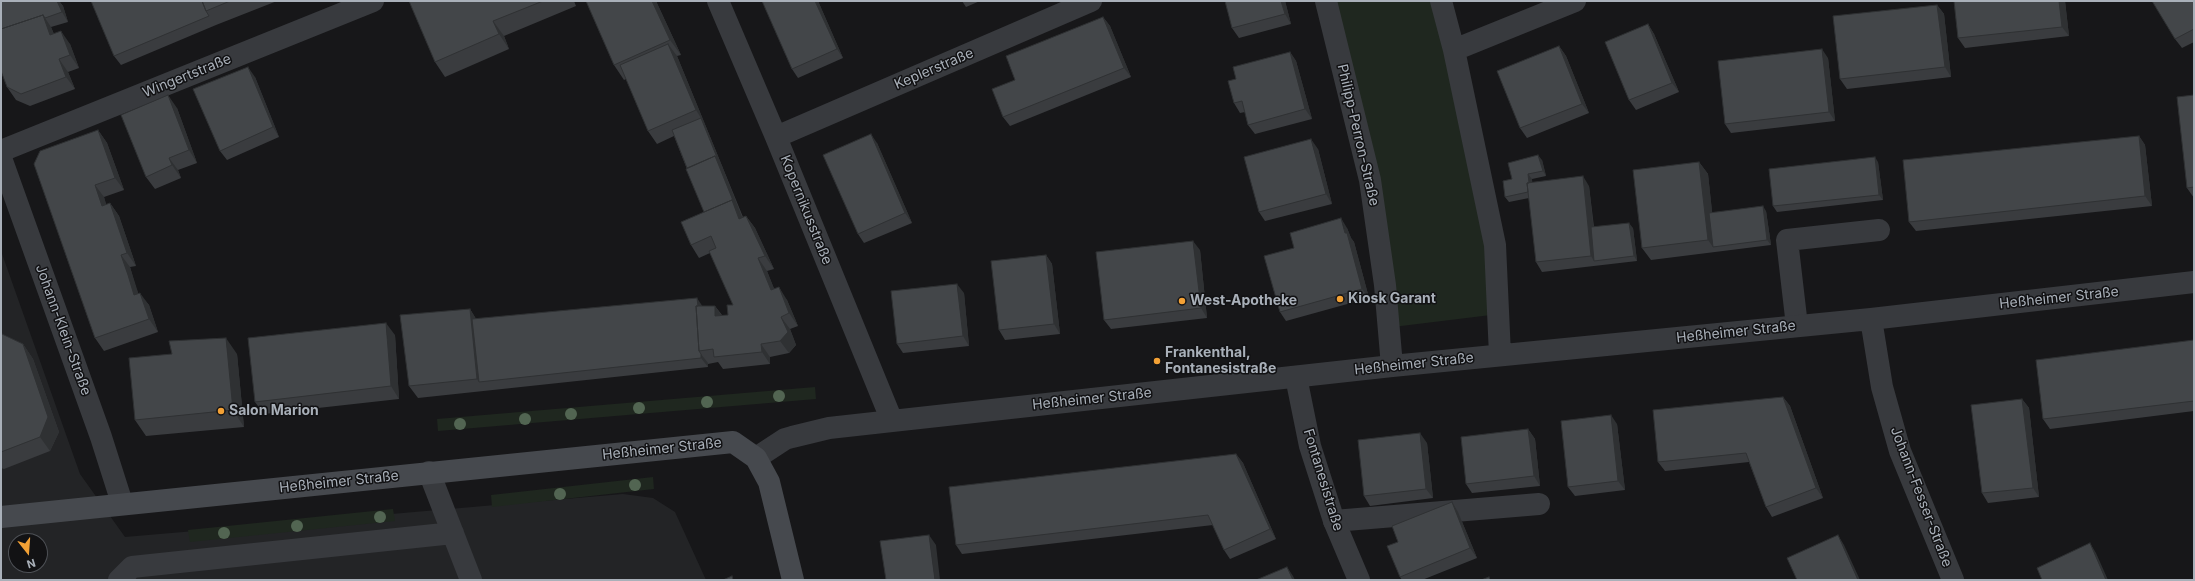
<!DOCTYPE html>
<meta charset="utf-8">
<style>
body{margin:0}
#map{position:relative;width:2195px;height:581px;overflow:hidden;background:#171719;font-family:Inter,sans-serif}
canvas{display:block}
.frame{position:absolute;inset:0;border:2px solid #a9b0b9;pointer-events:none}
.north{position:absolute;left:8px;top:533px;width:40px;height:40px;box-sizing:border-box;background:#121214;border:1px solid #4e5156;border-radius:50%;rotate:163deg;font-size:11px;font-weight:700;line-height:16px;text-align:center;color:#a9b0b9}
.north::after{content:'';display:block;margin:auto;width:14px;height:18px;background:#f3a135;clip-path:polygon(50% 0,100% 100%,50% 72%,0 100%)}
</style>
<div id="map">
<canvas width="2195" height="581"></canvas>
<div class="frame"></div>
<div class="north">N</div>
</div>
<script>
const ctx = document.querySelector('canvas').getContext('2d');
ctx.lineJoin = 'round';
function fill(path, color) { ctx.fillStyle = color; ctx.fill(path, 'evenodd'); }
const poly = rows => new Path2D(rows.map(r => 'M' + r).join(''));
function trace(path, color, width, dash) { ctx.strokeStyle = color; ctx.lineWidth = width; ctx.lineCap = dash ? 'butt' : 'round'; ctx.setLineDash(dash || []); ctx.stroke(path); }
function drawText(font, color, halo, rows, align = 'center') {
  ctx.font = font + ' Inter,sans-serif'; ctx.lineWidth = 3; ctx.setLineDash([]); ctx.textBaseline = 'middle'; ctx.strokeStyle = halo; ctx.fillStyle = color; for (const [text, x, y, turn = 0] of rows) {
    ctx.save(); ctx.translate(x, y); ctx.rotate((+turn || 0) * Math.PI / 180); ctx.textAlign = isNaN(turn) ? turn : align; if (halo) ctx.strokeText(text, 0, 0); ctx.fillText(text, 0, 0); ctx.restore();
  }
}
fill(poly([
 [1,251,80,474,125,537,623,494,653,498,675,512,706,580,1,580],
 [16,541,40,541,40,565,16,565]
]), '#232426');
fill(poly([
 [1335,1,1432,1,1442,41,1485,247,1491,315,1393,327],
 [815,387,816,399,438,431,437,419],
 [653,477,654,489,492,507,491,495],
 [393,509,395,521,190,542,188,530]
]), '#1f271f');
trace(poly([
 [1797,326,1787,240,1879,230],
 [429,472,471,580],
 [1334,521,1539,504],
 [119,580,132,567,453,533]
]), '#383a3e', 22);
trace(poly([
 [718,1,776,137,892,421],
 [1326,1,1370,180,1385,285,1392,366],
 [1441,1,1454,50,1495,245,1500,355],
 [1454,50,1575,1],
 [776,137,1091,1],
 [1,151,373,1],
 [1,158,101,437,122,503],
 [1871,319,1882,387,1900,451,1953,580],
 [1296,377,1310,446,1334,521,1359,580],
 [756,458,785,439,792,437,829,428,892,421,1392,366,1871,319,2194,282]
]), '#383a3e', 22);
trace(poly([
 [1,517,733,442,756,458,769,482,793,580]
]), '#46494e', 22);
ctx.fillStyle = '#526552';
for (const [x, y] of [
 [779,396],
 [707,402],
 [639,408],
 [571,414],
 [525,419],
 [460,424],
 [635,485],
 [560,494],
 [380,517],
 [297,526],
 [224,533]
]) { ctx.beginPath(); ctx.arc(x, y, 6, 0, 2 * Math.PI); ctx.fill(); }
fill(poly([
 [1,1,59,1,63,6,68,22,51,27,54,34,70,44,79,68,68,72,75,89,30,106,16,100,7,87],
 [91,1,277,1,216,25,121,65,114,56],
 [409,1,574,1,576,6,504,36,509,49,445,77,435,62],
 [586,1,656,1,681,55,677,56,743,217,746,216,755,228,774,269,767,271,774,289,787,300,798,326,790,329,796,345,789,353,770,357,770,364,723,369,718,362,708,364,708,363,708,367,418,398,409,386,470,309,476,319,715,306,722,315,728,315,733,305,710,253,699,258,691,245,704,212,674,136,657,144,648,131,626,79,624,80,614,65],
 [762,1,818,1,843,58,798,78,792,69],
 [962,1,980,1,966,7],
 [1225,1,1285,1,1291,24,1239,38,1232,28],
 [1954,1,2065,1,2069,36,1965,48,1958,38],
 [2194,1,2194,42,2182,48,2175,39],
 [1937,5,1944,14,1951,77,1847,89,1840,79],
 [1103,17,1110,26,1131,77,1010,126,1003,117,1015,80],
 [1648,24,1654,34,1679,92,1636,110,1629,100],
 [1559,46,1566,56,1589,113,1527,138,1520,128],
 [1290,52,1296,61,1312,119,1255,134,1248,125,1245,112,1240,113,1234,103,1236,79],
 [1828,58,1835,121,1731,133,1725,124],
 [255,77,279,137,227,160,220,151],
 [2194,95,2194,198,2187,188],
 [177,108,197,163,178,170,181,178,155,189,146,177],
 [98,130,107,143,124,190,104,197,106,205,110,203,119,216,136,266,130,267,136,288,138,293,149,305,158,332,104,351,95,338,34,164],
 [2139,136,2145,145,2152,206,1916,231,1909,222],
 [877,143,912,223,864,243,858,234],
 [1318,149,1332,204,1265,221,1259,212],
 [1542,160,1546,176,1532,179,1532,182,1589,186,1594,227,1633,228,1637,261,1542,272,1536,262,1529,198,1509,202,1505,197],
 [1699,162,1708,174,1712,212,1766,211,1771,245,1651,260,1642,248],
 [1878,162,1883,200,1777,212,1773,206],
 [1347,228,1351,238,1354,242,1369,298,1286,321,1280,312,1294,248],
 [1200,250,1207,318,1111,329,1104,320],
 [1046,255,1052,264,1060,334,1005,340,999,330],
 [964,293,969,346,903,353,897,344],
 [1,335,23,344,33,359,59,432,50,451,4,469,1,468],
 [395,335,399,399,264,414,255,402],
 [2194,340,2194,411,2050,429,2043,419],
 [172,354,237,354,244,427,146,436,135,420],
 [1783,397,1790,406,1823,498,1772,517,1766,507,1749,462,1665,471,1658,462],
 [2022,399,2029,408,2039,497,1988,503,1982,493],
 [1617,424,1625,490,1575,496,1568,487],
 [1528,429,1535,439,1540,486,1472,493,1466,484],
 [1427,443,1433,498,1370,506,1364,496],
 [1236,454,1243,463,1276,539,1230,559,1224,550,1213,525,962,554,956,545],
 [1458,512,1477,558,1422,580,1402,580,1400,577,1398,542]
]), '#3a3c3f');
fill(poly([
 [57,1,59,1,63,6,68,22,62,12],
 [652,1,656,1,681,55,670,40],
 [815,1,818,1,843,58,837,49],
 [1281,1,1285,1,1291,24,1285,14],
 [2059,1,2065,1,2069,36,2062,27],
 [1937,5,1944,14,1951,77,1945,67],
 [43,15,51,27,59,48,50,35],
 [1103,17,1110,26,1131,77,1124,68],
 [493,21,504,36,509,49,499,34],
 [1648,24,1654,34,1679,92,1672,83],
 [61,31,70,44,79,68,70,55],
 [668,44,677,56,722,166,748,232,739,219,701,118,696,110],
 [1559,46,1566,56,1589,113,1582,104],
 [1822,49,1828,58,1835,121,1829,112],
 [1290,52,1296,61,1312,119,1305,109],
 [59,59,68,72,75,89,66,77],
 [248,67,255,77,279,137,273,127],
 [168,95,177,108,197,163,189,150],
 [98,130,107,143,124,190,115,178],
 [871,134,877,143,912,223,905,213],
 [2139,136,2145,145,2152,206,2145,196],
 [1311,139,1318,149,1332,204,1326,194],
 [1538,155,1542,160,1546,176,1543,171],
 [1875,157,1878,162,1883,200,1879,195],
 [169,158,178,170,181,178,172,165],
 [1699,162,1708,174,1716,247,1713,247,1708,240],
 [1528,174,1532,179,1534,196,1530,191],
 [1583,176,1589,186,1597,260,1594,261,1591,256],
 [95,185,104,197,111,219,102,206],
 [110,203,119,216,136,266,127,253],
 [1763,206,1766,211,1771,245,1767,240],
 [746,216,755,228,774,269,765,256],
 [1341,218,1347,228,1351,238,1354,242,1369,298,1362,289],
 [1629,223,1633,228,1637,261,1634,256],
 [1193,241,1200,250,1207,318,1201,308],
 [121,255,130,267,143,308,134,295],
 [1046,255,1052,264,1060,334,1054,324],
 [758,258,767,271,780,303,771,290],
 [957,284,964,293,969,346,963,336],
 [779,287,787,300,798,326,789,313],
 [140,293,149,305,158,332,149,319],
 [697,298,703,307,701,351],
 [715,306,724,319,715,316],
 [470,309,478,322,479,382,477,379],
 [781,317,790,329,796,345,789,353,780,341],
 [386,323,395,335,399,399,391,386],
 [226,338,237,354,244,427,233,410],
 [23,344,33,359,59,432,50,451,40,437],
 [761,344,770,357,770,364,762,352],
 [701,354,708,363,708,367,701,358],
 [1783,397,1790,406,1823,498,1816,488],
 [2022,399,2029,408,2039,497,2033,488],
 [1611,415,1617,424,1625,490,1618,481],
 [1528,429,1535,439,1540,486,1534,476],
 [1420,433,1427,443,1433,498,1426,489],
 [1236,454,1243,463,1276,539,1270,529],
 [1452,502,1458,512,1477,558,1470,548],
 [929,535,936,545,940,580,935,580],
 [1838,535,1844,545,1860,580,1858,580],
 [2090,543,2096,553,2108,580,2106,580],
 [1287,567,1293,576,1295,580,1293,580]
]), '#2f3133');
const building = poly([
 [1,1,57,1,62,12,45,18,43,15,1,29,1,1],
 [91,1,202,1,206,11,209,16,114,56,91,1],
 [202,1,230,1,206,11,202,1],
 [409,1,543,1,493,21,499,34,435,62,409,1],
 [586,1,652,1,670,40,614,65,586,1],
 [762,1,815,1,837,49,792,69,762,1],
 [1225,1,1281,1,1285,14,1232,28,1225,1],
 [1954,1,2059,1,2062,27,1958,38,1954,1],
 [2152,1,2194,1,2194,29,2175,39,2152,1],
 [1937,5,1945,67,1840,79,1833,16,1937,5],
 [43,15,50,35,61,31,70,55,59,59,66,77,21,94,7,87,1,71,1,29,43,15],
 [1103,17,1124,68,1003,117,992,89,1015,80,1006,56,1103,17],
 [1648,24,1672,83,1629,100,1605,42,1648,24],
 [668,44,696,110,648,131,620,65,668,44],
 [1559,46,1582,104,1520,128,1497,71,1559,46],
 [1822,49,1829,112,1725,124,1718,61,1822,49],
 [1290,52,1305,109,1248,125,1242,101,1234,103,1228,81,1236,79,1233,67,1290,52],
 [248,67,273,127,220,151,193,89,248,67],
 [168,95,189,150,169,158,172,165,146,177,121,115,168,95],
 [2194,95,2194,187,2187,188,2177,97,2194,95],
 [701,118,718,160,715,156,687,168,672,130,701,118],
 [98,130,115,178,95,185,102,206,110,203,127,253,121,255,128,275,134,295,140,293,149,319,95,338,34,164,40,151,98,130],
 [871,134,905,213,858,234,823,155,871,134],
 [2139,136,2145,196,1909,222,1903,160,2139,136],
 [1311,139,1326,194,1259,212,1244,157,1311,139],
 [1538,155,1543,171,1528,174,1529,183,1527,183,1528,192,1505,197,1503,181,1512,179,1508,163,1538,155],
 [715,156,734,203,732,200,704,212,686,169,715,156],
 [1875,157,1879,195,1773,206,1769,169,1875,157],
 [1699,162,1708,240,1642,248,1633,170,1699,162],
 [1583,176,1591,256,1536,262,1527,183,1583,176],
 [732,200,739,219,746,216,765,256,758,258,771,290,779,287,789,313,781,317,788,332,780,341,761,344,762,352,714,357,713,349,699,351,696,306,715,306,715,316,728,315,727,305,733,305,709,251,716,248,711,236,691,245,681,222,732,200],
 [1763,206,1767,240,1713,247,1709,213,1763,206],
 [1341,218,1345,233,1347,233,1362,289,1280,312,1264,256,1294,248,1290,233,1341,218],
 [1629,223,1634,256,1594,261,1591,227,1629,223],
 [1193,241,1201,308,1104,320,1096,252,1193,241],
 [1046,255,1054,324,999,330,991,261,1046,255],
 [957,284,963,336,897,344,891,291,957,284],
 [697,298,698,306,696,306,699,351,701,354,701,358,479,382,472,319,697,298],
 [470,309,477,379,409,386,400,315,470,309],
 [386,323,391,386,255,402,248,338,386,323],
 [2,334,23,344,48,417,40,437,1,452,1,335,2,334],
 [226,338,233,410,135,420,129,358,172,354,169,341,226,338],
 [2194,340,2194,401,2043,419,2036,360,2194,340],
 [1783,397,1816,488,1766,507,1746,453,1658,462,1653,410,1783,397],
 [2022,399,2033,488,1982,493,1971,405,2022,399],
 [1611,415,1618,481,1568,487,1561,421,1611,415],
 [1528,429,1534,476,1466,484,1461,437,1528,429],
 [1420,433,1426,489,1364,496,1358,440,1420,433],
 [1236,454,1270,529,1224,550,1208,515,956,545,949,487,1236,454],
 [1452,502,1470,548,1400,577,1387,546,1398,542,1392,526,1452,502],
 [929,535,935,580,886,580,880,541,929,535],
 [1838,535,1858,580,1797,580,1787,558,1838,535],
 [2090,543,2106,580,2042,580,2037,568,2090,543],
 [1287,567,1293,580,1256,580,1287,567],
 [732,576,733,580,723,580,732,576],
 [1489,577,1490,580,1481,580,1489,577]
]);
fill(building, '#434649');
trace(building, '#2f3133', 1);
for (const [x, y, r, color] of [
 [1340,299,4,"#f3a135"],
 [1182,301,4,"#f3a135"],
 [1157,361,4,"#f3a135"],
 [221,411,4,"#f3a135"]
]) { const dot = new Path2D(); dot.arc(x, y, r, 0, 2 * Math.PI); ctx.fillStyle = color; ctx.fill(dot); trace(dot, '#121214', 1.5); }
drawText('14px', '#a9b0b9', '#121214', [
 ["Keplerstraße",934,69,-23],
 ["Wingertstraße",187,76,-22],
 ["Philipp-Perron-Straße",1358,135,77],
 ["Kopernikusstraße",806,210,68],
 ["Heßheimer Straße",2059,298,-6],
 ["Johann-Klein-Straße",63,330,70],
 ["Heßheimer Straße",1736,332,-6],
 ["Heßheimer Straße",1414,364,-6],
 ["Heßheimer Straße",1092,399,-6],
 ["Heßheimer Straße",662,449,-6],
 ["Fontanesistraße",1323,480,73],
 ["Heßheimer Straße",339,482,-6],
 ["Johann-Fesser-Straße",1921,497,69]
]);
drawText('bold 14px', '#a9b0b9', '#121214', [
 ["Kiosk Garant",1348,299],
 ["West-Apotheke",1190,301],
 ["Frankenthal,",1165,353],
 ["Fontanesistraße",1165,369],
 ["Salon Marion",229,411]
], 'left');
</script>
